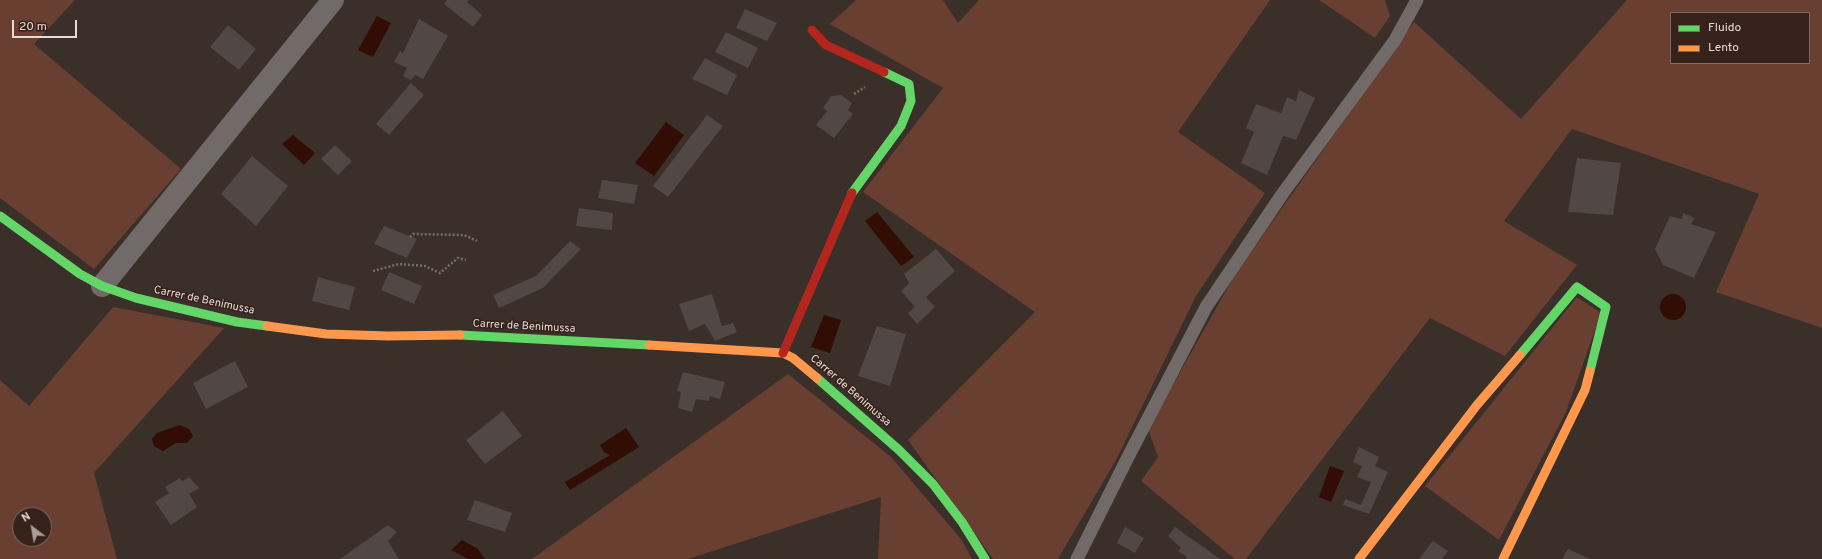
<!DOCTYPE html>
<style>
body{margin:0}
#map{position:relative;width:1822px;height:559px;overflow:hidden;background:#3b2f2a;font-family:Overpass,sans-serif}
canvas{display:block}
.legend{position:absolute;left:1670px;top:12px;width:140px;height:52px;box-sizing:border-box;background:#36221b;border:1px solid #7d6c65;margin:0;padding:5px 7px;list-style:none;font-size:12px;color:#e7dad5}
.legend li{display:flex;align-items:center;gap:8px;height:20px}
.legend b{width:20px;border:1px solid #7d6c65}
.north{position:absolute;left:12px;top:507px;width:40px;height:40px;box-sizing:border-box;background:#36221b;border:1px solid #7d6c65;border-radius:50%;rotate:329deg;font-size:11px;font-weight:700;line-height:16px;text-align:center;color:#e7dad5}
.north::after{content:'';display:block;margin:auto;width:14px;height:18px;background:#ab9e99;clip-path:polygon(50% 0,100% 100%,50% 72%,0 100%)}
.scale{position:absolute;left:12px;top:20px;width:65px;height:18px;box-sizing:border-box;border:2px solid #e7dad5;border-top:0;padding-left:5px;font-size:12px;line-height:14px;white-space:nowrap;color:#e7dad5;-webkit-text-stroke:3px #36221b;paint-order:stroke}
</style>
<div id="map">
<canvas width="1822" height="559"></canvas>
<ul class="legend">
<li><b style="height:5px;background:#63d668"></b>Fluido</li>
<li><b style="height:5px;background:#ff974d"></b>Lento</li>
</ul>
<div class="north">N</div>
<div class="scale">20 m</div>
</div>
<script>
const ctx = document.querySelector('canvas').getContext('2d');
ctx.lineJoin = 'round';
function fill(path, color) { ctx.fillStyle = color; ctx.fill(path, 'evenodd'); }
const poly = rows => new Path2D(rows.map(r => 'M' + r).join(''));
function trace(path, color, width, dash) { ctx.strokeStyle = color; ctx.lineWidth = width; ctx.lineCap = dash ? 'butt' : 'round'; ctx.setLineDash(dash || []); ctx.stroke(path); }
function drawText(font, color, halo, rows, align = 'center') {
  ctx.font = font + ' Overpass,sans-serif'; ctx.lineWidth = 3; ctx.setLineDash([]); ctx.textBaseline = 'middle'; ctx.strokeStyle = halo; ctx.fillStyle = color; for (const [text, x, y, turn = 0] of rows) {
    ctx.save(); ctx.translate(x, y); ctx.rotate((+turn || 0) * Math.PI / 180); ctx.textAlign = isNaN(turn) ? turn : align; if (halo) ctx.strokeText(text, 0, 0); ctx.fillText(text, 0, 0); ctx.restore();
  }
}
fill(poly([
 [0,0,75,0,34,44,181,169,94,269,0,198],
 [856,0,943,0,958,23,979,0,1270,0,1178,132,1265,193,1196,296,1116,460,1058,559,993,559,908,440,1035,312,863,192,943,88,830,24],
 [1319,0,1385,0,1390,16,1375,38],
 [1627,0,1822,0,1822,328,1716,292,1759,194,1572,129,1504,221,1577,265,1505,356,1430,318,1246,559,1235,559,1141,481,1158,457,1148,429,1236,273,1414,22,1521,119],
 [1671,13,1809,13,1809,63,1671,63],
 [1577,297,1601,313,1566,412,1499,540,1425,486],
 [113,307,224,328,94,473,117,559,0,559,0,380,29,406],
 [20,515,44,515,44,539,20,539],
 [788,374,891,457,961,539,972,559,878,559,881,497,688,559,532,559]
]), '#683f30');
fill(poly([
 [377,16,391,23,373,57,358,50],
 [666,122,684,135,654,176,635,163],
 [293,135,315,153,304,165,282,144],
 [877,212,914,257,901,266,865,221],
 '1660 307a13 13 0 1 1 26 0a13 13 0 1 1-26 0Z',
 [824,315,841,320,830,353,811,347],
 [180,425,189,429,193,436,187,443,176,443,163,451,154,446,152,439,157,433],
 [626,428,639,447,570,490,565,482,610,455,604,452,600,445],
 [1330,466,1344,471,1331,502,1319,497],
 [462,540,478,549,485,559,468,559,451,550]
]), '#320d04');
fill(poly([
 [447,0,469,0,467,2,482,15,473,27,444,4],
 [745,9,777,23,767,41,736,28],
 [419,19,448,36,423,79,415,75,411,80,403,76,407,68,394,62,400,51,403,53],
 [228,25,256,49,239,70,210,47],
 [726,32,758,48,748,68,715,52],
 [705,58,737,75,727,95,692,79],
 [411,83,424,95,389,135,376,124],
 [1299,90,1315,98,1296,140,1283,136,1267,175,1241,163,1254,132,1246,128,1256,104,1281,113,1287,97,1296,101],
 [841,95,852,103,848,110,853,114,834,138,816,125,827,111,823,108,831,96],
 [707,115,723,126,668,197,653,186],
 [335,145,352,161,338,175,321,159],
 [252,156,288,186,256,226,221,194],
 [1577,158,1621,163,1613,215,1568,212],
 [602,180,638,185,634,204,598,198],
 [579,208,613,213,612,230,576,226],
 [1683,213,1695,218,1691,224,1716,232,1694,278,1663,265,1655,249,1670,216,1682,219],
 [384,226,417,239,407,258,374,244],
 [570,241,581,249,543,288,499,308,493,295,536,276],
 [936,249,955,271,926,297,935,307,917,324,908,313,915,307,901,291,909,283,904,274],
 [389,272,422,286,414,304,381,290],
 [318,277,355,287,349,310,312,301],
 [712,294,722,326,733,323,737,332,715,341,705,324,689,331,679,304],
 [877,326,906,334,890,386,858,376],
 [235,361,248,387,206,409,193,383],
 [683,372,725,382,720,399,710,396,709,401,696,399,692,412,678,408,681,392,677,391],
 [503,411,522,436,485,464,466,440],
 [1359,447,1379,457,1375,466,1388,472,1369,514,1343,505,1345,499,1361,505,1371,482,1357,477,1362,466,1353,462],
 [189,477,199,488,189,494,197,507,171,525,155,502,169,493,165,487,180,478,182,481],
 [475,500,512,513,505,532,467,520],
 [388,525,397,532,388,541,399,559,340,559],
 [1125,527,1144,538,1135,553,1117,543],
 [1175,527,1220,559,1185,559,1187,557,1178,551,1181,548,1168,536],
 [1433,541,1448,551,1442,559,1419,559],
 [1568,549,1590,559,1562,559]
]), '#514743');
trace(poly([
 [854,94,865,87],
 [410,237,413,234,464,235,477,241],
 [373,271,399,264,425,266,440,273,458,258,466,260]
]), '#736d6b', 2.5, [2, 2]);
trace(poly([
 [1077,559,1128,457,1206,307,1283,193,1395,40,1417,0]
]), '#716a68', 13);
trace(poly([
 [102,286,333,0]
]), '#716a68', 22);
trace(poly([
 [852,193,901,126,911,101,909,84,884,72],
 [0,216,80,274,102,286,136,298,237,322,267,326],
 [460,335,649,345],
 [1520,355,1577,287,1606,307,1590,371],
 [817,378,899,450,933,484,962,522,985,559]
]), '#63d668', 9);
trace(poly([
 [267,326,326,334,388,336,460,335],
 [649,345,783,353,793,358,817,378],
 [1359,559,1477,405,1520,355],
 [1503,559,1585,390,1590,371]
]), '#ff974d', 9);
trace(poly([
 [812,30,826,45,884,72],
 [783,353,852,193]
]), '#b3261e', 9);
drawText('11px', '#e7dad5', '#36221b', [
 ["Carrer de Benimussa",204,301,12],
 ["Carrer de Benimussa",524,327,3],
 ["Carrer de Benimussa",850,391,41]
]);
</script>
